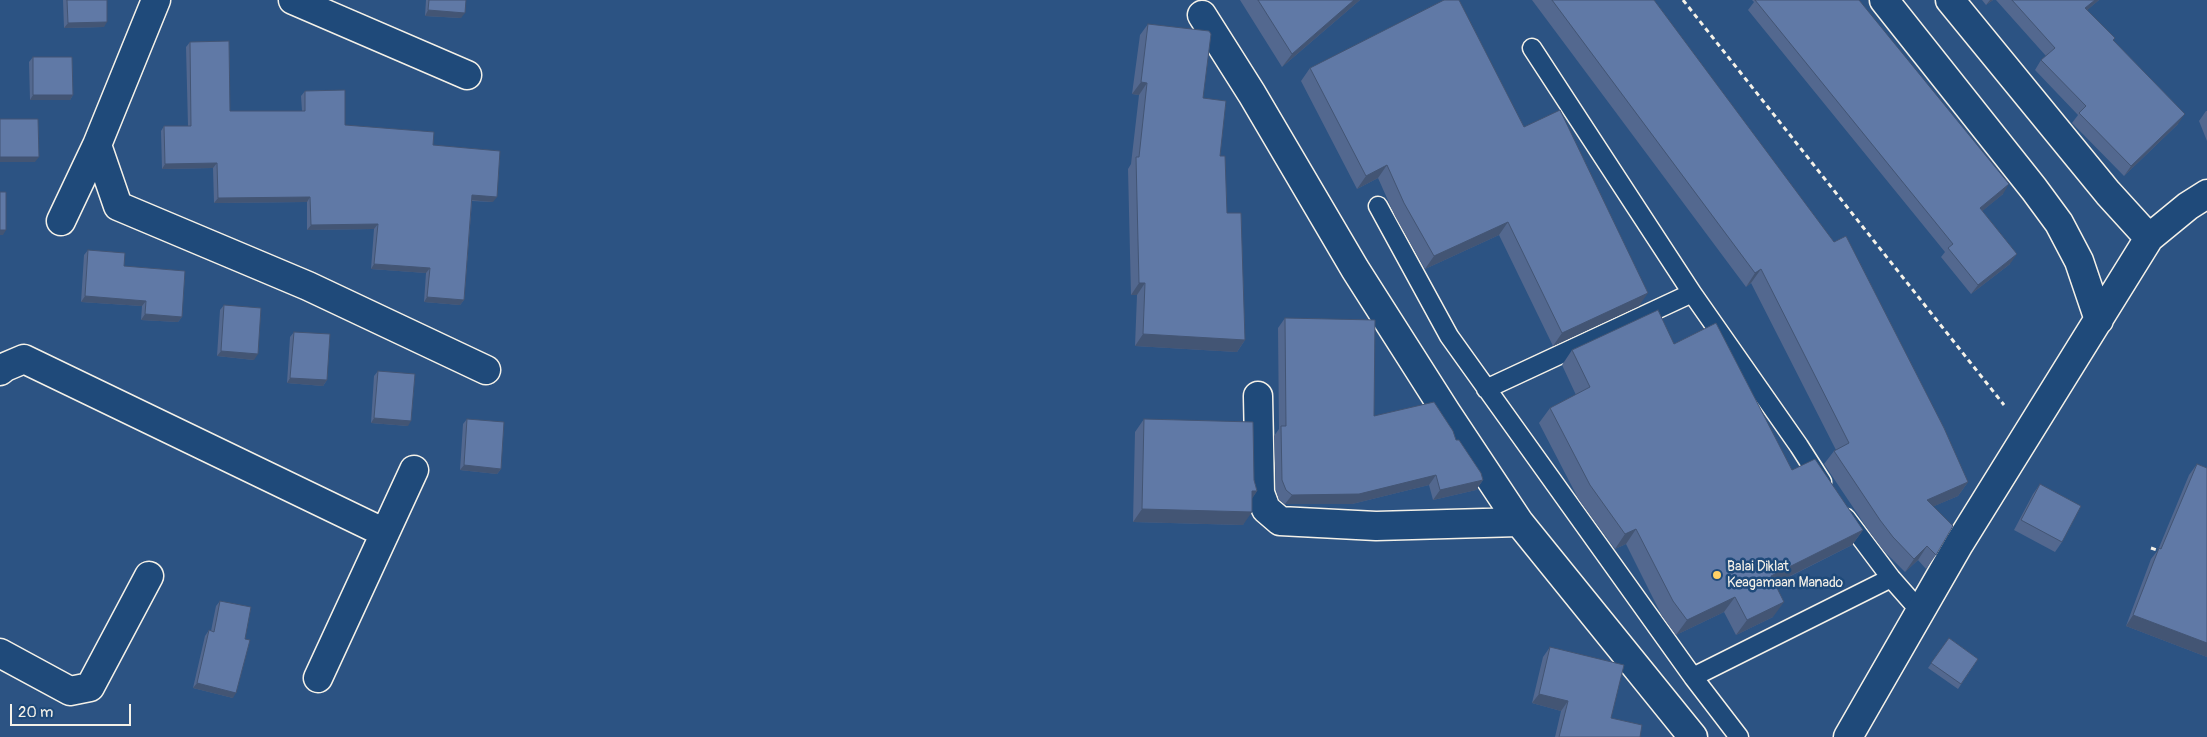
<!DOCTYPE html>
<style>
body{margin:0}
#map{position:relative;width:2207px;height:737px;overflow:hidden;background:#2c5383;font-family:Pangolin,sans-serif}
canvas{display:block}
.scale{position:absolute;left:10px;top:704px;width:121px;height:22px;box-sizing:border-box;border:2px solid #f4f1e8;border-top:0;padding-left:6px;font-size:15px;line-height:18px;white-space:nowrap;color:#f4f1e8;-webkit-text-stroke:4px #1f4a7a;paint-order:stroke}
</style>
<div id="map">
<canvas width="2207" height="737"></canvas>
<div class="scale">20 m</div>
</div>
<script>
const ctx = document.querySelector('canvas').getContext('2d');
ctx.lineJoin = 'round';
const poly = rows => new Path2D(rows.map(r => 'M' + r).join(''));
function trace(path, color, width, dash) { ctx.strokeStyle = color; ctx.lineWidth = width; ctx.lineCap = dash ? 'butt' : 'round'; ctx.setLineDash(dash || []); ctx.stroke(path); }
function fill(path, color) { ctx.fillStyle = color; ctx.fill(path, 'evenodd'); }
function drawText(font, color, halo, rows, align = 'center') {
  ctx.font = font + ' Pangolin,sans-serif'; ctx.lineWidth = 5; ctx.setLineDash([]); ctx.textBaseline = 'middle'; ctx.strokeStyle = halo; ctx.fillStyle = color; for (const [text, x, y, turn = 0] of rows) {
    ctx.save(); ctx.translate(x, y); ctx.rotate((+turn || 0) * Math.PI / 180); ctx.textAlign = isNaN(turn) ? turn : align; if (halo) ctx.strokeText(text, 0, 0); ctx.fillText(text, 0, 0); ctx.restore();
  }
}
const service = poly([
 [1532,48,1692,293],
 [1378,206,1449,336,1693,677,1739,737],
 [1486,389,1692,293,1799,446,1822,482],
 [1846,518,1891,578,1920,611],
 [1693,677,1891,578]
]);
const minor = poly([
 [293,0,467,75],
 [1884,0,2034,189,2059,223,2079,261,2099,320],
 [1950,0,2108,193,2149,238],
 [1202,15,1252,94,1355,269,1446,412,1519,522,1693,737],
 [97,145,118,206,308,286,486,370],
 [61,221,97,145,156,0],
 [0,371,5,367,24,359,385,533],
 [1258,396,1260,493,1266,509,1280,521,1376,526,1519,522],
 [0,653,70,691,90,687,149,576],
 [318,678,414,470],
 [1848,737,1959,544,2149,238,2188,206,2207,194]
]);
trace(service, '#f4f1e8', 21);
trace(minor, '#f4f1e8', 31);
trace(poly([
 [1683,0,2004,405],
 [2151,548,2160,551]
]), '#f4f1e8', 3, [5, 4]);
trace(service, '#1f4a7a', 18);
trace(minor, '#1f4a7a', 28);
fill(poly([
 [63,0,107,0,104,27,64,28],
 [426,0,466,0,461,18,425,16],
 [1240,0,1360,0,1282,67],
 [1532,0,1654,0,1968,482,1958,496,1934,506,1936,555,1926,569,1918,560,1905,572,1884,551,1871,534,1824,464,1834,451,1836,450,1751,283,1746,287],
 [1752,0,1859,0,2003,194,1982,211,2010,264,1971,294,1941,257,1945,252,1748,10,1754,2],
 [1982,0,1993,0,1986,5],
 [1996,0,2099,0,2087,10,2115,38,2113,41,2178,124,2124,176,2072,123,2078,115,2035,70,2041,60,2046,56],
 [1148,24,1203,98,1220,156,1227,213,1245,340,1237,352,1135,346,1137,295,1131,295,1128,169,1131,164,1139,95,1132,94,1140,35],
 [190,42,230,111,302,111,301,96,305,91,345,125,433,145,493,202,472,201,464,300,460,305,424,302,426,273,371,269,374,229,307,230,307,202,214,203,213,168,162,169,161,131,164,126,188,126,186,47],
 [33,57,73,95,70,100,30,100,29,62],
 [1310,68,1524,127,1639,306,1553,346,1499,235,1425,269,1395,216,1378,178,1357,189,1301,81],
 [2206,111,2207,111,2207,141,2199,121],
 [88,250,124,266,182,317,178,322,141,320,142,306,81,302,84,255],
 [224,305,254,360,217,356,220,310],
 [1285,318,1374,416,1456,440,1483,480,1476,490,1433,500,1429,485,1352,504,1285,504,1279,500,1276,490,1274,436,1279,429,1278,328],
 [294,332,327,380,323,386,287,383,290,337],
 [1674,344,1792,470,1863,530,1852,545,1775,584,1773,617,1736,635,1724,612,1676,635,1662,616,1626,544,1615,549,1579,500,1539,423,1550,408,1576,395,1562,365,1572,350],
 [378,371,408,426,371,423,374,376],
 [467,419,501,469,497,474,460,470,463,424],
 [1144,419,1254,480,1257,491,1252,498,1243,525,1133,522,1135,432],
 [2197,464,2207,657,2126,626,2151,559,2158,550,2189,475],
 [2040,484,2062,542,2055,552,2014,530,2033,494],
 [220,601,233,698,193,688,205,636,209,630,211,631,216,606],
 [1949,638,1978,659,1958,689,1928,668],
 [1550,647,1611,718,1640,737,1555,737,1561,711,1532,703,1543,657]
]), '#53688f');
fill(poly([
 [1354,0,1360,0,1282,67,1292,54],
 [1990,0,1993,0,1986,5],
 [2095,0,2099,0,2078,18,2085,8],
 [428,10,465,13,461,18,425,16],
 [107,22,104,27,64,28,68,23],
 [1141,82,1147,83,1139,95,1132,94],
 [33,95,73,95,70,100,30,100],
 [2185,114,2178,124,2124,176,2131,166],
 [0,157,39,157,35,162,0,162],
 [217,163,213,168,162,169,165,164],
 [1387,165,1378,178,1357,189,1366,176],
 [2009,184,2003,194,1974,218,1980,208],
 [472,195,497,197,493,202,469,200],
 [310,197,307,202,214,203,218,198],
 [1508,222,1499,235,1425,269,1434,256],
 [378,224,374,229,307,230,311,225],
 [0,230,6,230,3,235,0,235],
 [2017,254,2010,264,1971,294,1978,285],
 [374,264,430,268,426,273,371,269],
 [1761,269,1751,283,1746,287,1755,273],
 [1139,283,1145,283,1137,295,1131,295],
 [1648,293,1639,306,1553,346,1562,333],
 [85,296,146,301,142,306,81,302],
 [427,297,464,300,460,305,424,302],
 [145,314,182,317,178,322,141,320],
 [1143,334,1245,340,1237,352,1135,346],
 [221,351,258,354,254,360,217,356],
 [290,378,327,380,323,386,287,383],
 [374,418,411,421,408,426,371,423],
 [464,465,501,469,497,474,460,470],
 [1436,475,1429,485,1352,504,1285,504,1292,495],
 [1483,480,1476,490,1433,500,1440,490],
 [1968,482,1958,496,1918,513,1927,500],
 [1252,491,1257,491,1248,505],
 [1142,509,1252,512,1243,525,1133,522],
 [1636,529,1626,544,1615,549,1625,534],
 [1863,530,1852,545,1760,591,1771,576],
 [1927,546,1918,560,1905,572,1914,559],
 [1735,597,1724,612,1676,635,1687,620],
 [1784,602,1773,617,1736,635,1747,620],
 [2133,615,2207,643,2207,657,2126,626],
 [197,683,236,693,233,698,193,688],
 [1539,694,1568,701,1561,711,1532,703]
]), '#435574');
const building = poly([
 [67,0,107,0,107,22,68,23,67,0],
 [429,0,466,0,465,13,428,10,429,0],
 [1258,0,1354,0,1292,54,1258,0],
 [1444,0,1459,0,1524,127,1560,110,1648,293,1562,333,1508,222,1434,256,1404,203,1387,165,1366,176,1310,68,1444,0],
 [1552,0,1654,0,1834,242,1846,236,1944,428,1968,482,1927,500,1953,526,1936,555,1927,546,1914,559,1893,537,1880,520,1834,451,1849,443,1761,269,1755,273,1552,0],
 [1755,0,1859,0,2009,184,1980,208,2017,254,1978,285,1948,248,1953,244,1755,0],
 [2012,0,2095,0,2085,8,2115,38,2113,40,2185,114,2131,166,2079,113,2086,106,2041,60,2055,48,2012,0],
 [1148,24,1209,31,1211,34,1203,98,1226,101,1220,156,1225,156,1227,213,1241,213,1245,340,1143,334,1145,283,1139,283,1136,157,1139,157,1147,83,1141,82,1148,24],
 [229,41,230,111,305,111,305,91,345,90,345,125,434,132,433,145,500,151,497,197,472,195,464,300,427,297,430,268,374,264,378,224,311,225,310,197,218,198,217,163,165,164,164,126,191,126,190,42,229,41],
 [33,57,72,57,73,95,33,95,33,57],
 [0,119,38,119,39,157,0,157,0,119],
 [0,192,6,192,6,230,0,230,0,192],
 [88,250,125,253,124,266,185,271,182,317,145,314,146,301,85,296,88,250],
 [224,305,261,308,258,354,221,351,224,305],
 [1658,310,1674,344,1716,323,1792,470,1815,459,1863,530,1771,576,1784,602,1747,620,1735,597,1687,620,1673,601,1636,529,1625,534,1590,485,1550,408,1590,387,1572,350,1658,310],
 [1285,318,1375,320,1374,416,1434,402,1453,431,1456,440,1459,440,1481,473,1483,480,1440,490,1436,475,1359,494,1292,495,1286,490,1282,480,1281,426,1286,426,1285,318],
 [294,332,330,334,327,380,290,378,294,332],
 [378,371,415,374,411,421,374,418,378,371],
 [467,419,504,422,501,469,464,465,467,419],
 [1144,419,1253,422,1254,480,1257,491,1252,491,1252,512,1142,509,1144,419],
 [2197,464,2207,468,2207,643,2133,615,2159,548,2161,549,2197,464],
 [2040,484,2081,506,2062,542,2021,520,2040,484],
 [220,601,251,607,245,639,250,640,236,693,197,683,209,630,214,632,220,601],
 [1949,638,1978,659,1961,684,1931,663,1949,638],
 [1550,647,1624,665,1611,718,1642,725,1640,737,1559,737,1568,701,1539,694,1550,647]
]);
fill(building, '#6079a6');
trace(building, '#435574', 1);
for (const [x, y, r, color] of [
 [1717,575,5,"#ffd166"]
]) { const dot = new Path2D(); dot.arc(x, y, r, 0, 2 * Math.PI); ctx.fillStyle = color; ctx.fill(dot); trace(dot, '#1f4a7a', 2); }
drawText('14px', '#f4f1e8', '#1f4a7a', [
 ["Balai Diklat",1727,567],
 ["Keagamaan Manado",1727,583]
], 'left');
</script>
